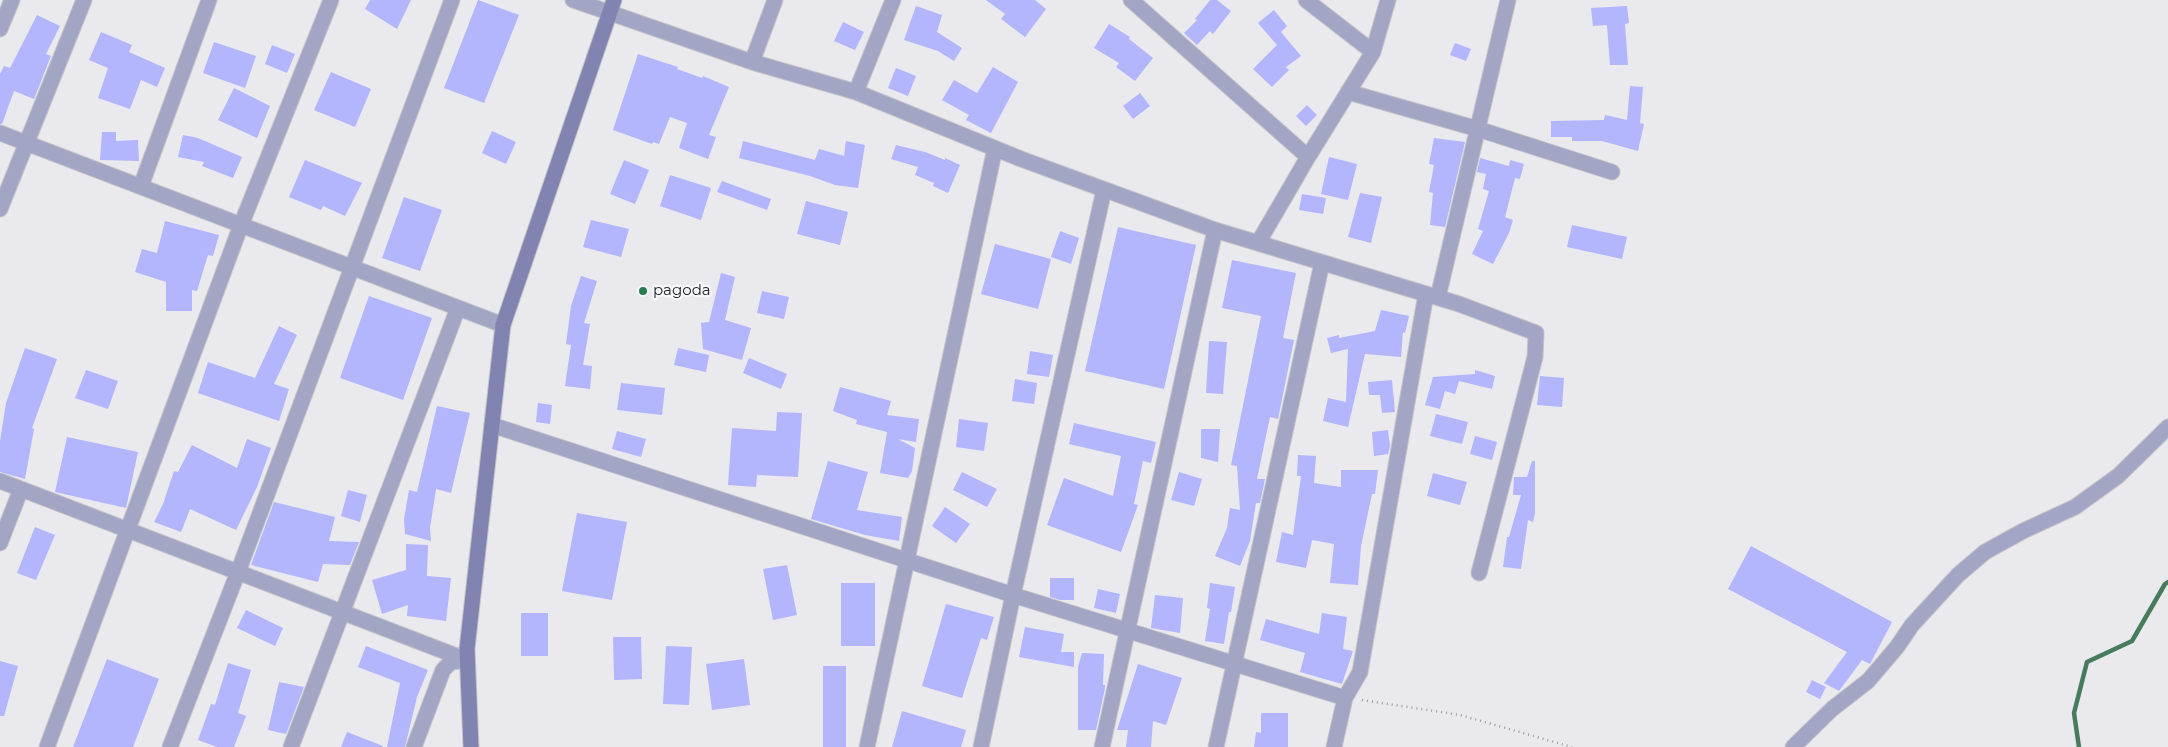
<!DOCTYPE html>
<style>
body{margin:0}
canvas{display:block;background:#e9e9ee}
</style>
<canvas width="2168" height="747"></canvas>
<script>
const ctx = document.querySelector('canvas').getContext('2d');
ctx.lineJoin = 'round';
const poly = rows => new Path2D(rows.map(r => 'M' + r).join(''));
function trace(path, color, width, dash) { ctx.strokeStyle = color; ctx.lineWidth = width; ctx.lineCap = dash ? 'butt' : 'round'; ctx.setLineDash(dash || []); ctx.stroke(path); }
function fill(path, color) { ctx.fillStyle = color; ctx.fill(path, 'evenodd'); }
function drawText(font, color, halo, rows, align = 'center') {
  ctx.font = font + ' Montserrat,sans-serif'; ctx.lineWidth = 4.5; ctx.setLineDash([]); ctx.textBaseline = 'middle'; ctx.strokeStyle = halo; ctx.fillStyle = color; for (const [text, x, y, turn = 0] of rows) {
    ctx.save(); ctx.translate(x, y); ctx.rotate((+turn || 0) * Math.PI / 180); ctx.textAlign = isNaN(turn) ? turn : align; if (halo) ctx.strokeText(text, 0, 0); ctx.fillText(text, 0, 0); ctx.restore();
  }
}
trace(poly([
 [2079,747,2074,713,2087,662,2132,641,2165,584,2168,582]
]), '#477b5c', 4.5);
fill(poly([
 [370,0,411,0,397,29,365,9],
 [478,0,519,15,484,103,444,88],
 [986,0,1035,0,1046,9,1025,37,1001,19,1005,14],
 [1210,0,1217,0,1231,11,1213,34,1210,31,1197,45,1184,33,1197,20,1195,19],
 [916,6,942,15,937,32,962,48,954,61,938,51,904,40],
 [1627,6,1629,23,1625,24,1628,65,1610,65,1607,25,1593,26,1591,8],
 [1274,10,1287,26,1281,32,1301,56,1286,67,1289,70,1272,87,1253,69,1277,45,1258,23],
 [37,15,60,26,46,54,51,56,34,99,14,91,2,124,0,124,0,74,4,66,10,68],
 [843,22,864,32,855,50,834,41],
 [1109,24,1130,37,1129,39,1153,58,1135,81,1116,67,1119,63,1094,48],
 [101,32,132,45,129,52,165,68,157,87,141,80,130,109,98,98,108,68,89,60],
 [214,42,256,56,245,88,203,73],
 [1455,43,1471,49,1466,61,1450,55],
 [272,45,295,54,287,73,265,64],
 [638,54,678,67,677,69,702,78,703,76,729,87,709,135,716,137,708,159,679,148,687,123,670,117,659,144,653,142,652,144,613,130],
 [993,67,1018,82,991,133,966,120,969,115,942,100,954,80,977,93],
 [896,68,916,76,908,96,888,88],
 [331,72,371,89,355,127,314,110],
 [1630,86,1643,87,1640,123,1644,124,1638,151,1602,141,1572,141,1572,137,1551,137,1551,121,1604,120,1605,115,1627,120],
 [234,88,270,106,257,138,218,120],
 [1140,93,1150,106,1133,119,1123,106],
 [1307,105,1317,115,1306,126,1296,116],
 [492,131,516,142,506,164,482,153],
 [102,132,116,132,116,141,138,140,139,161,100,160],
 [183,135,198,138,242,157,233,178,202,166,204,162,178,157],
 [1434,138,1465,142,1445,227,1430,225,1433,193,1429,192,1434,165,1429,164],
 [743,141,815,160,819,149,844,156,846,141,865,145,858,188,835,185,810,176,739,158],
 [896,145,925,152,945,160,945,158,960,165,948,193,933,186,934,183,915,175,918,167,891,159],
 [1329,157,1357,164,1348,200,1321,194],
 [1480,158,1509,166,1510,160,1524,164,1520,179,1515,178,1505,217,1513,220,1509,233,1493,264,1472,254,1483,231,1478,229,1489,191,1483,189,1486,174,1477,172],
 [305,160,362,183,345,216,323,206,321,210,289,197],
 [624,160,649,170,635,204,610,194],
 [670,175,711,188,701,220,660,206],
 [722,181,771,199,767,210,717,192],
 [1360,193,1382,197,1371,243,1348,237],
 [1302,194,1326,198,1323,214,1299,210],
 [404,197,442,210,420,271,382,258],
 [806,201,848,212,840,245,797,234],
 [591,220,629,229,621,257,583,247],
 [165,221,219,235,213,256,208,255,197,291,192,290,192,311,166,311,166,282,135,272,142,249,157,253],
 [1572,225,1627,237,1622,259,1567,247],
 [1118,227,1196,245,1164,389,1085,371],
 [1060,231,1079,238,1071,264,1051,257],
 [995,244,1051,259,1038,309,981,294],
 [1232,260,1296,273,1283,338,1294,340,1278,419,1270,417,1257,479,1265,479,1260,503,1256,503,1250,541,1240,566,1215,556,1227,528,1230,508,1240,510,1237,466,1231,465,1261,316,1222,308],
 [721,273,735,277,725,320,751,328,742,360,703,349,701,323,709,322],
 [581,276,597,281,584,323,590,324,583,365,592,366,590,389,565,386,571,345,566,344,571,306],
 [762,291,789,297,784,319,757,313],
 [369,296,432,318,403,400,340,378],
 [1381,310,1409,316,1405,333,1403,332,1401,357,1365,354,1348,427,1323,421,1328,398,1346,402,1348,349,1331,353,1327,338,1339,335,1339,338,1375,331],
 [279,326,297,335,274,384,289,389,279,421,198,393,208,362,255,378],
 [1209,341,1227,342,1223,394,1206,393],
 [25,348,57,359,32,428,34,429,25,479,0,472,0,441,6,403],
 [678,348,709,355,706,372,674,365],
 [1030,351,1053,355,1049,377,1027,374],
 [749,358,787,374,781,389,743,373],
 [86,370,118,381,108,409,75,398],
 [1475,370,1495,376,1492,389,1459,381,1455,394,1445,391,1440,409,1425,405,1433,377,1475,374],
 [1540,376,1564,378,1562,407,1537,405],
 [1015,379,1037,383,1034,404,1012,401],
 [1392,380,1395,412,1382,413,1380,395,1369,395,1368,382],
 [621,383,665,388,662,415,617,410],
 [840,387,891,401,887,415,919,419,916,442,898,439,915,448,912,471,908,478,880,473,887,432,856,424,857,420,833,411],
 [538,403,552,405,550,424,536,422],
 [437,406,470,413,451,493,436,489,430,528,431,541,405,534,404,519,409,490,417,492],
 [777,412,802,413,798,477,757,475,756,487,728,485,732,428,776,431],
 [1436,414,1468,422,1462,444,1430,436],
 [959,419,988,423,984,451,956,447],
 [1074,423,1156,442,1151,463,1143,461,1134,504,1138,505,1121,552,1047,525,1064,478,1113,496,1121,456,1069,444],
 [1201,429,1220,429,1218,462,1201,458],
 [1388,430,1390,446,1388,454,1374,456,1372,432],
 [617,431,646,439,641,457,612,449],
 [1475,436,1497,442,1492,460,1470,454],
 [67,437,138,452,126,508,55,492],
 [247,439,271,448,257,487,236,530,190,509,181,532,154,522,163,504,174,471,178,472,192,445,237,468],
 [1298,455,1316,456,1314,483,1341,487,1341,470,1378,470,1375,494,1372,494,1361,546,1358,585,1330,583,1334,544,1312,540,1306,568,1276,562,1282,532,1293,535,1301,476,1297,476],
 [828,461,868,472,857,510,902,517,899,541,865,535,811,519],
 [1532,461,1535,461,1535,513,1533,522,1528,520,1521,569,1503,567,1507,537,1509,537,1521,495,1513,495,1514,477,1527,477],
 [962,472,997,489,987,507,953,490],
 [1179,472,1202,479,1194,506,1171,500],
 [1433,473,1467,482,1460,505,1427,496],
 [348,490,367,495,360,522,341,516],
 [274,502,335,517,329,541,359,542,350,565,323,564,318,582,251,565],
 [945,507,970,524,956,543,932,526],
 [577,513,627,522,612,600,562,591],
 [35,527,55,535,36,580,17,573],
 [406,544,428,545,427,576,451,578,446,621,407,616,408,605,382,614,372,580,406,570],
 [1751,546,1892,622,1870,664,1862,660,1839,691,1824,683,1847,652,1728,589],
 [787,565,797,615,773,620,763,569],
 [1050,578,1074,578,1074,600,1060,600,1050,597],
 [841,583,875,583,875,646,841,646],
 [1210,583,1235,587,1231,612,1229,612,1224,644,1205,641,1210,609,1207,608],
 [1098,589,1120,594,1116,613,1094,608],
 [1155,595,1183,598,1180,633,1151,628],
 [946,604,994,617,987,640,981,638,962,698,922,686],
 [246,610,283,628,275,646,237,628],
 [521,613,548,613,548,656,521,656],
 [1322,613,1347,617,1343,649,1353,651,1342,684,1300,672,1305,653,1260,640,1266,619,1319,634],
 [1025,627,1064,634,1061,652,1074,652,1074,667,1019,657],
 [613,637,641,637,642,679,614,680],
 [366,646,428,670,417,697,405,747,387,747,400,683,358,667],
 [666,646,692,647,689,705,663,704],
 [1082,653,1104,654,1103,685,1105,685,1105,688,1096,730,1078,730,1078,667],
 [107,659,159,679,133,747,73,747],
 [744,659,750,705,712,710,706,664],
 [0,661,18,666,4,716,0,716],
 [228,663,251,670,238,713,246,716,234,747,217,747,198,740,211,704,215,705],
 [1138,664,1182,678,1166,725,1153,721,1151,747,1126,747,1128,730,1117,730],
 [823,666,846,666,846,747,823,747],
 [1812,680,1826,687,1820,699,1806,692],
 [279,682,304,687,286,734,268,730],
 [902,711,966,730,961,747,892,747],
 [1261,713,1288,713,1288,747,1254,747,1256,732,1261,733],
 [347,732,383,746,383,747,341,747]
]), '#b3b5fd');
const street = poly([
 [573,0,752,62,856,92,1021,159,1215,230,1459,304,1536,333,1535,357,1479,573],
 [1131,0,1308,157],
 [1306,0,1373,52],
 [0,29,12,0],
 [752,62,775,0],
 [856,92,893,0],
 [1348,92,1478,129,1612,172],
 [0,133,503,325],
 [141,186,209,0],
 [0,209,84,0],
 [1258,243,1308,157,1373,52,1388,0],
 [1438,297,1508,0],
 [492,425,1013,595,1345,698],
 [0,481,467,660],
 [0,543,21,489],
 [47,747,241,225,331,0],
 [170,747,238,572,452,0],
 [291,747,458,308],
 [414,747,443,670,451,662,467,660],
 [867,747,995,148],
 [981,747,1013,595,1104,190],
 [1102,747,1215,230],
 [1216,747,1322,263],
 [1334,747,1345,698,1360,672,1426,294],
 [1793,747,1832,709,1868,681,1897,647,1912,625,1958,575,1985,552,2023,531,2075,507,2118,476,2168,427]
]);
const secondary = poly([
 [471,747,467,649,503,325,614,0]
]);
trace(street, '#c4c4c9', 17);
trace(secondary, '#c4c4c9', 17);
trace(poly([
 [1362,700,1460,715,1572,747]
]), '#9b9b9f', 2.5, [1, 4]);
trace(street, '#a3a5c5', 15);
trace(secondary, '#8183b1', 15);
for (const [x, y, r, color] of [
 [643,291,5,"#287d4f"]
]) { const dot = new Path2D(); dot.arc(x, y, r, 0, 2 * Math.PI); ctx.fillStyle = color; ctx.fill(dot); trace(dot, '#f6f7fb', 2); }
drawText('15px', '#1e1e20', '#f6f7fb', [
 ["pagoda",653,291]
], 'left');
</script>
